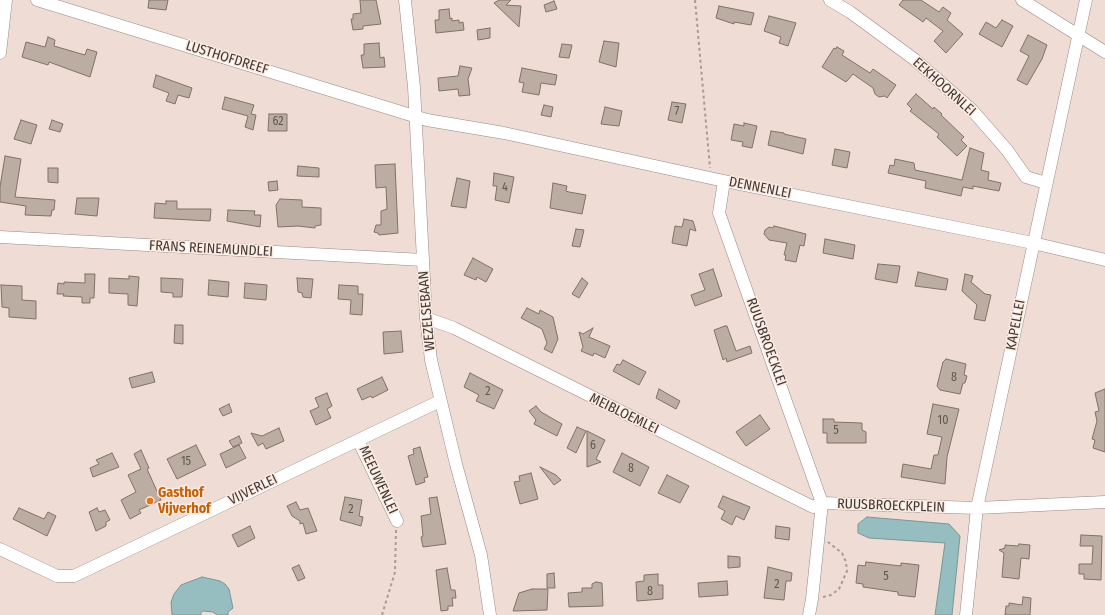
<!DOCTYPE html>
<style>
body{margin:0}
canvas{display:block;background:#efdcd4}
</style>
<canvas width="1105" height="615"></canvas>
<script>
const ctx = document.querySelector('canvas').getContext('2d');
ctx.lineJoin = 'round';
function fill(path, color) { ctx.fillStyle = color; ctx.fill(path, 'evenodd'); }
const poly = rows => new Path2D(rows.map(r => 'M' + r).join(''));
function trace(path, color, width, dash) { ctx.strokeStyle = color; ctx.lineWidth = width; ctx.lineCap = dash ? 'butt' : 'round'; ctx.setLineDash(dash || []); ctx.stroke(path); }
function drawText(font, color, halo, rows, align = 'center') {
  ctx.font = font + ' "Fira Sans Condensed",sans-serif'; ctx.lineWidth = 3; ctx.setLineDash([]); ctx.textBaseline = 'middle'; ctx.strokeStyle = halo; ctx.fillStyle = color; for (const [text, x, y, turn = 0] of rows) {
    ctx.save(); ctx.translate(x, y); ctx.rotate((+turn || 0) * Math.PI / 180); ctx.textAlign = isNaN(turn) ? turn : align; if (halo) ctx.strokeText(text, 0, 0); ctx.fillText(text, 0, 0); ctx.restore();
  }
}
const water = poly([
 [867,517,949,524,960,536,952,615,935,615,945,543,869,538,858,533,858,524,867,517],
 [202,577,220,581,225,584,229,589,233,608,228,612,228,615,217,615,213,612,203,611,201,612,201,615,172,615,171,602,174,594,181,585,202,577]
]);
fill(water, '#96bdc0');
trace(water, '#7c9697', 1);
const building = poly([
 [149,0,168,0,166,10,148,8,149,0],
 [360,0,376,0,381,24,363,26,363,29,353,30,351,19,353,19,353,14,361,13,360,0],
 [499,0,511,0,506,5,521,6,519,27,494,3,499,0],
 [903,0,921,0,939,12,943,7,951,13,947,20,963,34,946,53,934,41,943,31,926,18,923,22,899,5,903,0],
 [554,1,557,9,546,12,544,5,554,1],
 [719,6,754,13,751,25,734,22,734,24,716,18,719,6],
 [449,9,450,19,452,18,452,21,459,20,459,23,463,22,464,30,436,33,435,20,439,20,439,10,449,9],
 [769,16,796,23,788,46,779,43,781,37,764,31,769,16],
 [1002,20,1013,26,1002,47,979,34,986,22,996,28,1002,20],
 [490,28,490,38,478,40,477,30,490,28],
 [1028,35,1047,45,1042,59,1027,85,1017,80,1029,56,1020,51,1028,35],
 [48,37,55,40,54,46,85,55,87,49,97,52,90,77,49,62,48,65,22,57,26,42,45,47,48,37],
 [604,41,619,43,616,67,599,62,604,41],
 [379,43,380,58,384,57,385,67,363,68,361,55,364,55,364,44,379,43],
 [562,44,572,45,569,58,559,57,562,44],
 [837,47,844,51,842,55,870,73,873,69,896,85,887,98,885,96,879,97,875,94,873,88,853,74,846,82,822,67,834,48,836,49,837,47],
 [460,66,472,68,468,79,470,95,459,96,458,89,439,91,438,78,458,76,460,66],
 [522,68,557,75,555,85,541,83,539,95,522,92,524,83,519,82,522,68],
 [156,75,192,88,189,98,178,95,175,104,166,101,169,93,153,87,156,75],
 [916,94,933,109,934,107,942,114,941,115,964,137,961,140,967,146,957,156,937,137,939,134,910,111,912,109,907,104,916,94],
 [225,97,254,105,251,114,256,115,253,130,245,127,248,116,222,109,225,97],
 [672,102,686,104,682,123,668,120,672,102],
 [544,105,553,107,551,117,541,115,544,105],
 [605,107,622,111,619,126,601,124,605,107],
 [269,114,287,114,287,131,268,131,269,114],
 [21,120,37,125,31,144,14,139,21,120],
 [52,120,63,124,60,132,49,129,52,120],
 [744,123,757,126,752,148,742,146,743,142,731,140,734,124,744,126,744,123],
 [771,131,784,133,784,134,806,139,803,154,768,145,771,131],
 [970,148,984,153,981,170,989,172,988,180,1001,183,999,191,973,186,973,189,963,187,961,196,925,188,926,181,888,173,890,165,894,166,895,159,914,163,915,170,962,180,970,148],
 [835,149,850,152,847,168,832,165,835,149],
 [5,156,21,159,15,197,55,200,54,210,52,210,51,216,25,215,26,206,0,202,0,187,5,156],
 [395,164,398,233,379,235,378,233,374,232,376,225,381,225,381,211,387,209,386,187,376,188,375,165,395,164],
 [298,166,319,168,319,177,297,176,298,166],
 [48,168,58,168,58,183,48,182,48,168],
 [494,173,514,177,509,203,495,200,497,186,493,186,494,173],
 [457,178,470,181,466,208,451,206,457,178],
 [277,181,278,190,269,191,268,182,277,181],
 [553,183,567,186,566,191,569,192,586,195,582,214,550,208,553,183],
 [77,198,99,198,97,216,75,214,77,198],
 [280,199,302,200,302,207,321,208,321,225,315,226,315,228,298,226,278,227,276,205,280,199],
 [166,201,177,201,177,209,211,209,210,221,154,218,155,203,166,204,166,201],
 [228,210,255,211,254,215,261,215,260,227,227,221,228,210],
 [684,219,693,221,696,231,690,229,687,246,672,243,675,226,682,227,684,219],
 [774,226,806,234,804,246,800,245,796,262,785,260,786,255,784,255,787,243,769,240,764,234,765,230,769,227,773,228,774,226],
 [576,229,584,230,580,247,572,246,576,229],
 [825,239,855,245,853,259,823,253,825,239],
 [473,258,493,269,486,282,477,277,476,280,464,275,473,258],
 [878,264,900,266,897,283,875,279,878,264],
 [713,269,722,296,695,306,691,295,705,290,699,274,713,269],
 [918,272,948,279,946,290,915,286,918,272],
 [85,274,95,274,94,298,90,298,90,303,82,303,82,297,63,296,64,294,57,294,58,283,64,284,64,282,85,283,85,274],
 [965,274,973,276,971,282,985,294,991,295,985,321,974,319,977,305,962,291,965,274],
 [129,276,139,277,137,306,128,305,128,294,109,293,109,278,129,279,129,276],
 [161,278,183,279,182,297,173,297,173,293,161,292,161,278],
 [297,278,313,279,311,298,303,297,302,293,298,292,297,278],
 [582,278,588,283,579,298,572,294,582,278],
 [209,280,229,282,228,297,208,295,209,280],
 [245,283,267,285,266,300,244,298,245,283],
 [1,285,22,286,22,300,36,301,36,319,9,317,9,308,2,307,1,285],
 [339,285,358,286,358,294,363,294,362,315,350,314,351,300,338,299,339,285],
 [527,308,539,314,540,310,553,317,558,339,552,353,544,349,547,343,542,329,521,318,527,308],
 [175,325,183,325,183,344,174,343,175,325],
 [725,326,727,326,736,351,750,346,752,353,727,362,726,358,723,360,714,330,725,326],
 [593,328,589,337,610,346,605,358,594,353,593,356,581,351,583,347,579,332,583,334,593,328],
 [401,331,403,352,384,354,383,332,401,331],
 [946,359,966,364,964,375,967,376,965,383,963,383,960,394,940,390,937,386,943,362,946,359],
 [623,360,646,372,639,385,613,371,617,364,620,365,623,360],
 [152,372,155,382,132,388,129,378,152,372],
 [470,373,503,390,494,409,476,401,479,395,464,387,470,373],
 [382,377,388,390,372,398,371,396,362,400,357,389,382,377],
 [659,389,680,401,676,409,656,398,659,389],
 [1105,389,1105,452,1093,448,1095,440,1092,439,1097,421,1095,412,1099,411,1095,393,1105,389],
 [327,393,332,406,327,409,331,418,316,425,310,411,319,407,315,398,327,393],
 [229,404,232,412,223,416,219,409,229,404],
 [933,404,959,409,947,457,945,484,901,477,903,464,931,469,934,455,938,455,942,437,927,434,933,404],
 [536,406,541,412,562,424,557,436,534,424,536,420,529,411,536,406],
 [760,415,770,429,746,446,736,432,760,415],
 [823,419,834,419,834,422,862,423,862,430,866,432,866,443,827,443,827,433,823,433,823,419],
 [577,427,586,431,576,453,567,448,577,427],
 [279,428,284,441,266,449,263,443,258,446,251,433,262,436,279,428],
 [587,431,605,440,596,459,601,462,587,467,587,431],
 [239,436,242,443,233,447,229,441,239,436],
 [196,445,206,465,177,479,167,459,196,445],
 [239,445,246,458,226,468,220,454,239,445],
 [420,447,428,477,424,478,425,482,416,485,408,456,414,454,413,449,420,447],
 [141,450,149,468,147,469,161,500,139,510,141,513,130,519,121,500,136,492,128,475,141,469,134,454,141,450],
 [112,453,119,467,93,477,90,468,99,464,96,460,112,453],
 [622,453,649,467,640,486,613,472,622,453],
 [540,467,556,475,561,480,554,485,540,467],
 [531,473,538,499,520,504,514,482,520,481,519,476,531,473],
 [667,475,689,486,680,503,658,493,667,475],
 [723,496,750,507,744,520,736,516,732,525,721,519,725,511,718,507,723,496],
 [345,497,362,500,359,516,363,517,361,526,340,520,345,497],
 [437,497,446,544,423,547,421,537,423,536,421,516,431,514,429,498,437,497],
 [296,502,300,510,308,508,317,531,306,534,303,523,300,524,300,521,292,516,287,506,296,502],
 [19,508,44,519,48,512,56,516,47,536,13,519,19,508],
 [97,508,99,512,105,510,110,520,106,522,106,526,96,531,89,512,97,508],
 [250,526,255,538,238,547,232,535,250,526],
 [776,526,790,528,789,540,775,538,776,526],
 [1081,535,1102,536,1101,580,1084,579,1084,574,1079,574,1079,564,1092,564,1093,546,1080,546,1081,535],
 [1019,544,1030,545,1029,559,1021,558,1019,579,1002,577,1004,553,999,550,1005,548,1005,545,1018,546,1019,544],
 [728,556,740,557,740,567,728,568,728,556],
 [866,562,901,566,901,563,919,565,915,597,898,595,898,592,863,587,863,584,856,583,858,565,865,566,866,562],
 [299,565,305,578,298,581,292,568,299,565],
 [768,567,792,573,791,581,786,581,784,600,764,598,768,567],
 [447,568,451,590,455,590,456,598,452,598,453,606,448,606,448,610,441,611,436,570,447,568],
 [554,573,555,588,547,588,547,574,554,573],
 [658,574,658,585,663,585,663,599,637,601,636,582,644,581,644,575,658,574],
 [727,581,728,595,699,597,698,583,727,581],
 [596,582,602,583,603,606,569,607,568,593,582,592,582,588,592,588,592,584,596,582],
 [532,589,548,589,547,610,513,611,519,593,532,589],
 [1023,597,1031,598,1030,615,1005,615,1006,606,1009,606,1009,603,1022,605,1023,597]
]);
fill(building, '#bbada1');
trace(building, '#807268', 1);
const minor = poly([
 [37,0,427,120,504,133,724,181,1033,243,1105,260],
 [405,0,414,87,426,318,431,360,456,464,481,555,490,615],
 [830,0,850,12,914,59,972,110,1007,150,1026,177,1046,183],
 [1022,0,1105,52],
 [0,53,6,0],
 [724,181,719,213,822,503,812,599,809,615],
 [0,237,423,260],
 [426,318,454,328,813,507,822,503,977,508,1105,502],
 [358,440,397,521],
 [0,549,57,576,74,576,440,401],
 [966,615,977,508,1086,0]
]);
trace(minor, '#9a8982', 13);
trace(poly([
 [695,0,710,168],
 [823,597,831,595,839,589,847,571,846,562,842,553,828,542],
 [382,615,395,572,396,530]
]), '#a99b95', 2, [3, 3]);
trace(minor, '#fff', 12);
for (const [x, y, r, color] of [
 [150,501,4,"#e8710a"]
]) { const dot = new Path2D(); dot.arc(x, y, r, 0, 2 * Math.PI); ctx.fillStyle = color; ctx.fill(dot); trace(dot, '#fceae1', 1.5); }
drawText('12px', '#605751', null, [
 ["7",677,112],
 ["62",278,122],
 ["4",505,188],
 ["8",954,378],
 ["2",488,392],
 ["10",943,421],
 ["5",836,431],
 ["6",593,446],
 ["15",186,462],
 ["8",631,469],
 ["2",351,510],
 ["5",886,577],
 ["2",777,585],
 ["8",650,592]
]);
drawText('14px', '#413a36', '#fceae1', [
 ["LUSTHOFDREEF",227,58,17],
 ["EEKHOORNLEI",944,87,42],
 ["DENNENLEI",760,188,11],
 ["FRANS REINEMUNDLEI",211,249,3],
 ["WEZELSEBAAN",427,311,-95],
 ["KAPELLEI",1016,325,-79],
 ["RUUSBROECKLEI",766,342,70],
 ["MEIBLOEMLEI",624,414,26],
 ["MEEUWENLEI",378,480,65],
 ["VIJVERLEI",253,490,-26],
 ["RUUSBROECKPLEIN",891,506,2]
]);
drawText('bold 14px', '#c56008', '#fceae1', [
 ["Gasthof",158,493],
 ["Vijverhof",158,509]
], 'left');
</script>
